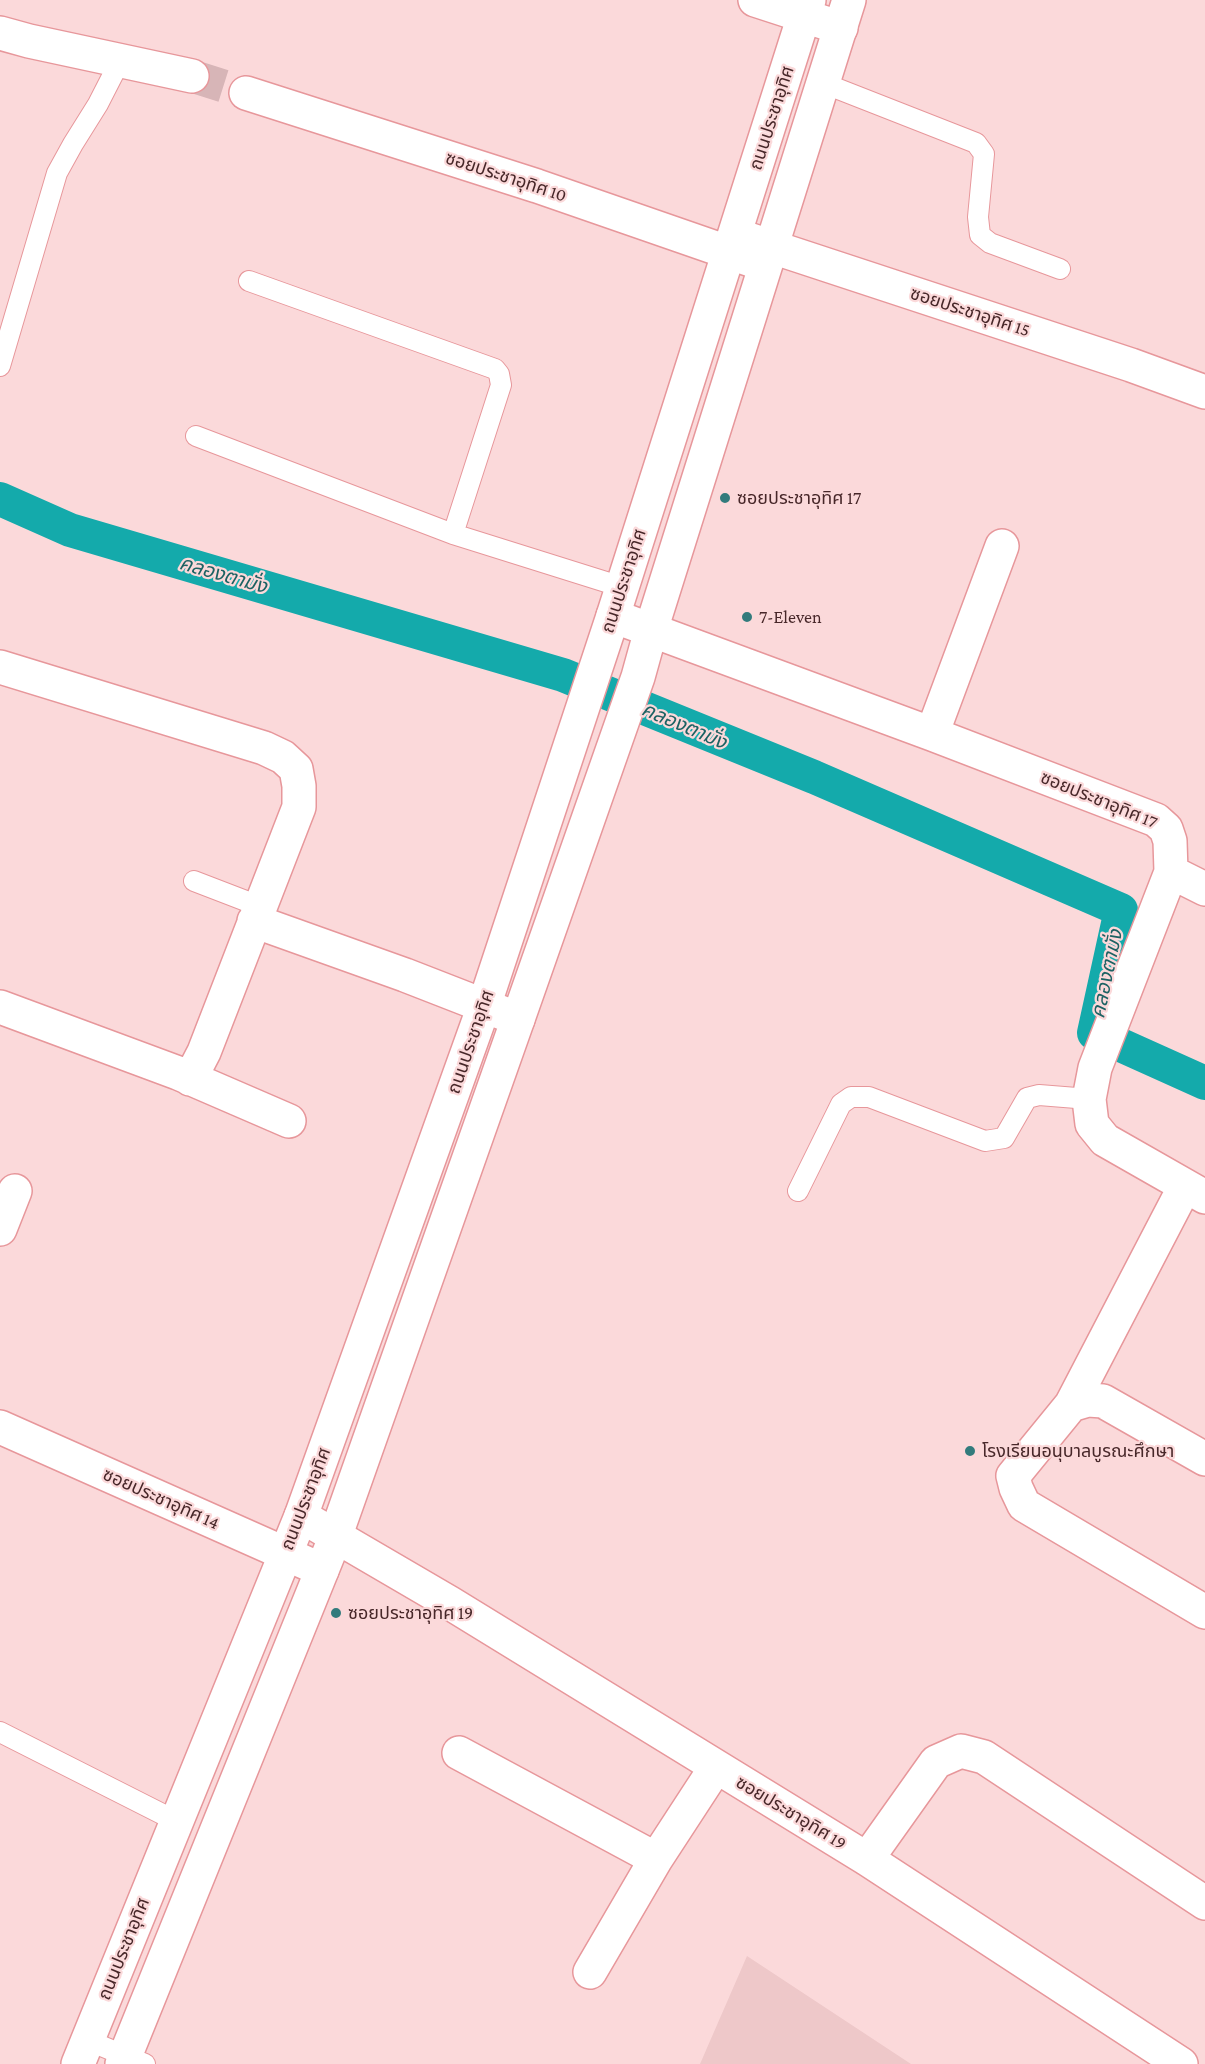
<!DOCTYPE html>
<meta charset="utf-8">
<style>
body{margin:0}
canvas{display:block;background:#fbd9da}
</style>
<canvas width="1205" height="2064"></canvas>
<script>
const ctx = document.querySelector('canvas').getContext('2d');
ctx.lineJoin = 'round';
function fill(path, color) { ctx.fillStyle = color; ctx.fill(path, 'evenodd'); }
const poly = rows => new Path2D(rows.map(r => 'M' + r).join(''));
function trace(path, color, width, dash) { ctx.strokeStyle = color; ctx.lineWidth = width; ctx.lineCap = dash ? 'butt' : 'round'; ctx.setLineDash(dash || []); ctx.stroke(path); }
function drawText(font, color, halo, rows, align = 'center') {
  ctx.font = font + ' "Crimson Pro","Noto Sans Thai",serif'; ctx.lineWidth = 4.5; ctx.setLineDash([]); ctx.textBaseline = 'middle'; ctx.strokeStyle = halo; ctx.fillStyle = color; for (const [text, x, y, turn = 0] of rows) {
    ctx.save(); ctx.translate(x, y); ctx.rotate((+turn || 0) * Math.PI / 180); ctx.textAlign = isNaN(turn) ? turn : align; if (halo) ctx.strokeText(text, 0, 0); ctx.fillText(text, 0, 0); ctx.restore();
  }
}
fill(poly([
 [747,1956,911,2064,700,2064]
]), '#eec8c9');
trace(poly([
 [0,499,70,530,563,675,814,777,1121,910,1094,1033,1205,1083]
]), '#14aaab', 34);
trace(poly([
 [192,76,246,93]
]), '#d7b5b7', 33, [33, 16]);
const lane = poly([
 [823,83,976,143,984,154,978,217,980,235,990,243,1060,269],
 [249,281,495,369,499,374,501,385,453,534],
 [0,366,57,173,73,144,98,104,120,61],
 [196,436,453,534,622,587],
 [194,881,259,906],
 [798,1191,841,1104,851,1097,869,1097,985,1141,1004,1138,1027,1098,1039,1095,1089,1099],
 [0,1732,176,1821],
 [87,2040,145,2064]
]);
const street = poly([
 [755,0,841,28],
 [0,33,29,41,192,76],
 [246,93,537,186,765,265],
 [745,238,1131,365,1205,392],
 [613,616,932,734,1156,820,1166,829,1170,841,1171,872,1095,1068,1089,1099,1092,1124,1105,1140,1205,1197],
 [0,667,264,748,283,757,296,769,299,786,299,807,204,1052,190,1079],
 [932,734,1002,546],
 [1171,872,1205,889],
 [254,921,405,975,518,1019],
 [0,1007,178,1073,289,1121],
 [0,1229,15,1191],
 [1071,1405,1185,1186],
 [0,1427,322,1570],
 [1205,1459,1103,1401,1088,1400,1071,1405,1013,1476,1016,1488,1024,1505,1205,1612],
 [301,1516,450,1603,867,1859,1181,2064],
 [459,1753,656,1859],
 [867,1859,936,1762,961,1751,984,1757,1205,1903],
 [590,1972,656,1859,716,1767]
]);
const secondary = poly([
 [78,2064,301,1516,484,1006,613,616,809,0],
 [122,2064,333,1543,518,1019,638,677,651,630,849,0]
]);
trace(lane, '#e7979b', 22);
trace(street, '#e7979b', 36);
trace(secondary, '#e7979b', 36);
trace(lane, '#fff', 20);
trace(street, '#fff', 33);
trace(secondary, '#fff', 33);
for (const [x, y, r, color] of [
 [725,498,6,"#327b7c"],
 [747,617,6,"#327b7c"],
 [970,1451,6,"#327b7c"],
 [336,1613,6,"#327b7c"]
]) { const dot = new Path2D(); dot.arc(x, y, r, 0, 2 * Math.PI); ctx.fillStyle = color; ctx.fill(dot); trace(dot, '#fbd9da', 2); }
drawText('18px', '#472729', '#fbd9da', [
 ["ถนนประชาอุทิศ",772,118,-72],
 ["ซอยประชาอุทิศ 10",506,177,18],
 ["ซอยประชาอุทิศ 15",970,312,18],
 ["ถนนประชาอุทิศ",624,581,-72],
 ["ซอยประชาอุทิศ 17",1099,800,22],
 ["ถนนประชาอุทิศ",471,1042,-71],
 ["ซอยประชาอุทิศ 14",161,1499,24],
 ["ถนนประชาอุทิศ",306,1499,-69],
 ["ซอยประชาอุทิศ 19",791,1813,31],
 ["ถนนประชาอุทิศ",124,1949,-68]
]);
drawText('18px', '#472729', '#fbd9da', [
 ["ซอยประชาอุทิศ 17",737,498],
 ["7-Eleven",759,617],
 ["โรงเรียนอนุบาลบูรณะศึกษา",982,1451],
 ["ซอยประชาอุทิศ 19",348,1613]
], 'left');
drawText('italic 20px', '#1c6263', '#fbd9da', [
 ["คลองตามั่ง",223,575,16],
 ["คลองตามั่ง",684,726,23],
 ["คลองตามั่ง",1107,974,-78]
]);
</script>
